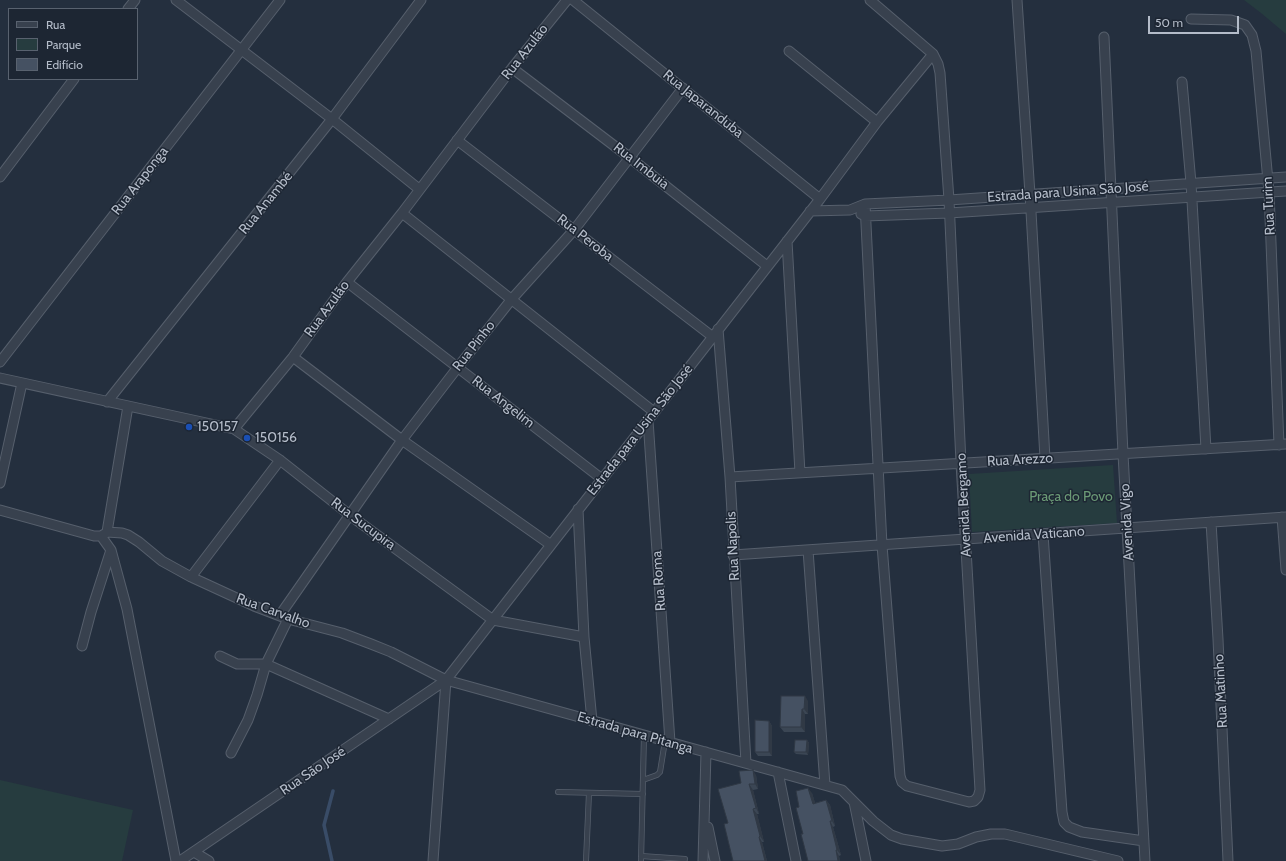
<!DOCTYPE html>
<meta charset="utf-8">
<style>
body{margin:0}
#map{position:relative;width:1286px;height:861px;overflow:hidden;background:#242f3e;font-family:Cabin,sans-serif}
canvas{display:block}
.legend{position:absolute;left:8px;top:8px;width:130px;height:72px;box-sizing:border-box;background:#1d2633;border:1px solid #59626f;margin:0;padding:5px 7px;list-style:none;font-size:12px;color:#b4bcc9}
.legend li{display:flex;align-items:center;gap:8px;height:20px}
.legend b{width:20px;border:1px solid #59626f}
.scale{position:absolute;left:1148px;top:16px;width:91px;height:18px;box-sizing:border-box;border:2px solid #b4bcc9;border-top:0;padding-left:5px;font-size:12px;line-height:14px;white-space:nowrap;color:#b4bcc9;-webkit-text-stroke:3px #1d2633;paint-order:stroke}
</style>
<div id="map">
<canvas width="1286" height="861"></canvas>
<ul class="legend">
<li><b style="height:5px;background:#38414e"></b>Rua</li>
<li><b style="height:11px;background:#263c3f"></b>Parque</li>
<li><b style="height:11px;background:#455162"></b>Edifício</li>
</ul>
<div class="scale">50 m</div>
</div>
<script>
const ctx = document.querySelector('canvas').getContext('2d');
ctx.lineJoin = 'round';
function fill(path, color) { ctx.fillStyle = color; ctx.fill(path, 'evenodd'); }
const poly = rows => new Path2D(rows.map(r => 'M' + r).join(''));
function trace(path, color, width, dash) { ctx.strokeStyle = color; ctx.lineWidth = width; ctx.lineCap = dash ? 'butt' : 'round'; ctx.setLineDash(dash || []); ctx.stroke(path); }
function drawText(font, color, halo, rows, align = 'center') {
  ctx.font = font + ' Cabin,sans-serif'; ctx.lineWidth = 3; ctx.setLineDash([]); ctx.textBaseline = 'middle'; ctx.strokeStyle = halo; ctx.fillStyle = color; for (const [text, x, y, turn = 0] of rows) {
    ctx.save(); ctx.translate(x, y); ctx.rotate((+turn || 0) * Math.PI / 180); ctx.textAlign = isNaN(turn) ? turn : align; if (halo) ctx.strokeText(text, 0, 0); ctx.fillText(text, 0, 0); ctx.restore();
  }
}
fill(poly([
 [1244,0,1286,0,1286,34,1261,13],
 [1113,465,1117,523,972,532,969,474],
 [0,780,133,810,122,861,0,861]
]), '#263c3f');
trace(poly([
 [332,861,324,825,333,791]
]), '#394c67', 3.5);
const lane = poly([
 [643,780,657,775,660,772,665,741],
 [558,792,643,794],
 [641,856,685,859],
 [586,861,589,793],
 [641,861,644,735]
]);
const street = poly([
 [176,0,332,119,419,189],
 [1017,0,1030,194,1045,458],
 [128,9,135,0],
 [1191,19,1231,20,1245,25,1252,35,1256,51,1269,192,1279,445],
 [1104,37,1123,454,1145,861],
 [789,51,877,122],
 [512,68,629,157,767,266],
 [1182,82,1191,183,1206,449],
 [457,140,713,337],
 [0,177,74,79],
 [820,199,877,122,933,54],
 [865,204,882,545,900,776,902,782,907,786,969,802,974,801,978,797,980,790,961,463,949,200,940,73,938,64,933,54,870,0],
 [810,211,850,210,865,204,949,200,1286,177],
 [402,213,654,412],
 [861,214,865,216,949,213,1286,191],
 [787,241,800,473],
 [347,282,602,479],
 [718,329,730,477,746,763],
 [293,357,402,440,551,545],
 [0,362,280,0],
 [0,378,234,429,280,460,351,516,493,620,584,637],
 [107,402,332,119,421,0],
 [648,420,670,742],
 [234,429,293,357,347,282,402,213,512,68,567,0],
 [730,477,1286,444],
 [0,483,22,383],
 [578,509,584,637,592,721],
 [0,510,94,536,101,536,106,533],
 [1282,517,1286,570],
 [1211,522,1218,639,1228,861],
 [107,532,122,533,128,535,139,542,162,561,191,577,254,606,288,619,342,633,371,644,391,652,446,680,842,790,854,802,866,861],
 [107,532,128,406],
 [1043,534,1062,812,1064,822,1069,827,1082,832,1144,841],
 [111,550,127,609,176,861],
 [808,550,825,785],
 [733,555,1286,517],
 [191,577,280,460],
 [280,615,402,440,458,367,511,300,574,230,683,88],
 [288,619,266,664,389,719],
 [82,646,91,612,111,550,101,536],
 [220,656,237,664,266,664,257,695,248,720,231,753],
 [778,772,796,861],
 [854,802,873,821,891,835,902,839,942,846,958,844,976,837,991,834,1005,834,1118,861],
 [708,827,715,861],
 [194,852,209,861],
 [180,861,446,680,820,199,573,0],
 [433,861,446,680],
 [703,861,706,752]
]);
trace(lane, '#565f6c', 6);
trace(street, '#565f6c', 11);
trace(lane, '#38414e', 4.5);
trace(street, '#38414e', 9);
fill(poly([
 [808,701,808,714,805,714,805,732,784,732,780,727],
 [769,721,772,726,772,756,758,756,755,752],
 [807,740,809,743,808,755,796,754,794,752],
 [756,775,758,789,753,790,759,814,757,814,764,842,762,842,767,861,733,861,728,823,741,783],
 [812,793,815,803,826,800,830,805,835,826,833,827,841,855,839,856,840,861,808,861,799,807]
]), '#3b4654');
fill(poly([
 [805,696,808,701,808,714,804,709],
 [802,709,805,714,805,732,801,727],
 [769,721,772,726,772,756,769,752],
 [807,740,809,743,808,755,806,752],
 [753,770,756,775,758,789,755,784],
 [749,784,753,790,759,814,756,808],
 [808,788,812,793,817,809,813,804],
 [826,800,830,805,835,826,832,821],
 [753,809,757,814,764,842,760,836],
 [830,821,833,827,841,855,837,850],
 [759,837,762,842,767,861,765,861],
 [836,850,839,856,840,861,838,861]
]), '#303945');
const building = poly([
 [781,696,805,696,804,709,802,709,801,727,780,727,781,696],
 [755,720,769,721,769,752,755,752,755,720],
 [795,740,807,740,806,752,794,752,795,740],
 [753,770,755,784,749,784,756,808,753,809,760,836,759,837,765,861,733,861,724,824,728,823,718,789,741,783,739,771,753,770],
 [808,788,813,804,826,800,832,821,830,821,837,850,836,850,838,861,808,861,801,834,803,834,796,808,799,807,796,791,808,788]
]);
fill(building, '#455162');
trace(building, '#303945', 1);
for (const [x, y, r, color] of [
 [189,427,4,"#1a4fb4"],
 [247,438,4,"#1a4fb4"]
]) { const dot = new Path2D(); dot.arc(x, y, r, 0, 2 * Math.PI); ctx.fillStyle = color; ctx.fill(dot); trace(dot, '#1d2633', 1.5); }
drawText('14px', '#b4bcc9', '#1d2633', [
 ["Rua Azulão",525,52,-52],
 ["Rua Japaranduba",703,104,39],
 ["Rua Imbuia",641,166,38],
 ["Rua Araponga",140,181,-52],
 ["Estrada para Usina São José",1068,192,-4],
 ["Rua Anambé",266,203,-51],
 ["Rua Turim",1269,206,-93],
 ["Rua Peroba",585,238,38],
 ["Rua Azulão",327,309,-54],
 ["Rua Pinho",474,346,-52],
 ["Rua Angelim",503,402,38],
 ["Estrada para Usina São José",640,430,-52],
 ["Rua Arezzo",1020,460,-3],
 ["Avenida Bergamo",964,505,-93],
 ["Avenida Vigo",1127,522,-93],
 ["Rua Sucupira",363,524,37],
 ["Avenida Vaticano",1034,535,-4],
 ["Rua Napolis",733,546,-93],
 ["Rua Roma",659,581,-94],
 ["Rua Carvalho",273,611,20],
 ["Rua Matinho",1221,691,-93],
 ["Estrada para Pitanga",635,733,16],
 ["Rua São José",313,771,-34]
]);
drawText('14px', '#b4bcc9', '#1d2633', [
 ["150157",197,427],
 ["150156",255,438]
], 'left');
drawText('14px', '#6b9a76', '#1d2633', [
 ["Praça do Povo",1071,497]
]);
</script>
